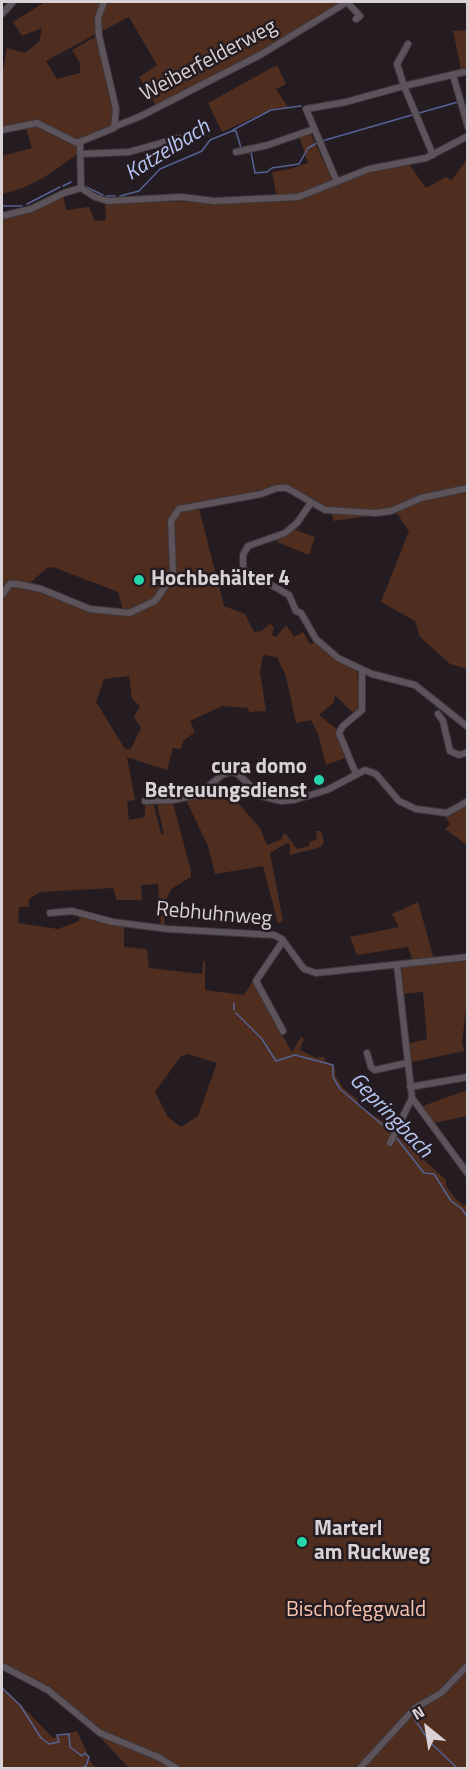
<!DOCTYPE html>
<meta charset="utf-8">
<style>
body{margin:0}
#map{position:relative;width:469px;height:1770px;overflow:hidden;background:#251c22;font-family:"Titillium Web",sans-serif}
canvas{display:block}
.frame{position:absolute;inset:0;border:3px solid #d8d2d6;pointer-events:none}
.north{position:absolute;left:397px;top:1698px;width:60px;height:60px;-webkit-text-stroke:4px #251c22;paint-order:stroke;rotate:330deg;font-size:16px;font-weight:700;line-height:24px;text-align:center;color:#d8d2d6}
.north::after{content:'';display:block;margin:auto;width:21px;height:27px;background:#d8d2d6;clip-path:polygon(50% 0,100% 100%,50% 72%,0 100%)}
</style>
<div id="map">
<canvas width="469" height="1770"></canvas>
<div class="frame"></div>
<div class="north">N</div>
</div>
<script>
const ctx = document.querySelector('canvas').getContext('2d');
ctx.lineJoin = 'round';
function fill(path, color) { ctx.fillStyle = color; ctx.fill(path, 'evenodd'); }
const poly = rows => new Path2D(rows.map(r => 'M' + r).join(''));
function trace(path, color, width, dash) { ctx.strokeStyle = color; ctx.lineWidth = width; ctx.lineCap = dash ? 'butt' : 'round'; ctx.setLineDash(dash || []); ctx.stroke(path); }
function drawText(font, color, halo, rows, align = 'center') {
  ctx.font = font + ' "Titillium Web",sans-serif'; ctx.lineWidth = 5; ctx.setLineDash([]); ctx.textBaseline = 'middle'; ctx.strokeStyle = halo; ctx.fillStyle = color; for (const [text, x, y, turn = 0] of rows) {
    ctx.save(); ctx.translate(x, y); ctx.rotate((+turn || 0) * Math.PI / 180); ctx.textAlign = isNaN(turn) ? turn : align; if (halo) ctx.strokeText(text, 0, 0); ctx.fillText(text, 0, 0); ctx.restore();
  }
}
fill(poly([
 [45,2,102,2,96,34,46,61,57,79,80,73,80,63,72,50,97,36,115,125,78,142,34,122,22,122,2,129,2,76,7,48,25,53,39,42,42,28,22,36,13,22],
 [106,2,344,2,280,41,157,107,139,77,157,65,129,17,100,32,101,18],
 [467,30,467,70,466,70,461,69,453,31],
 [277,65,286,84,276,89,288,107,272,109,222,132,208,103],
 [25,125,34,125,78,145,78,154,43,178,23,188,2,194,2,156,32,148],
 [310,132,333,182,302,194,277,199,272,172,290,169,308,163,299,136],
 [467,159,467,669,450,664,420,637,415,621,381,602,409,531,396,512,334,521,330,510,283,484,198,505,224,606,245,614,254,632,261,631,270,624,274,627,272,635,276,637,286,625,294,637,303,632,310,644,319,641,357,669,361,707,354,714,335,695,334,702,319,715,338,730,345,758,326,765,318,734,311,720,296,723,286,676,277,657,263,655,260,672,266,711,249,712,248,708,222,706,190,721,195,732,183,741,181,749,173,748,167,770,127,757,135,800,127,801,129,820,145,817,145,802,153,802,161,834,164,834,157,805,173,803,191,871,191,877,171,889,163,907,165,927,161,927,158,884,141,885,142,900,117,900,113,888,40,892,29,899,29,907,19,907,18,923,58,929,79,921,79,913,124,925,124,947,147,949,149,968,202,974,203,961,205,961,205,990,244,995,255,978,255,987,292,1052,301,1037,304,1039,300,1050,316,1058,324,1057,325,1061,334,1065,336,1077,344,1089,357,1099,360,1107,395,1129,393,1134,411,1144,427,1163,446,1180,446,1186,454,1197,464,1206,467,1203,467,1768,129,1768,78,1714,2,1665,2,216,31,209,63,194,66,210,89,207,95,221,106,220,105,203,298,199,359,175,385,167,409,164,426,188,446,177,452,180],
 [53,567,118,592,124,614,77,606,29,584,47,568],
 [129,676,132,699,140,706,134,717,141,728,131,749,125,749,96,702,104,679],
 [188,1054,217,1063,198,1116,181,1127,168,1117,155,1092,181,1056],
 [293,529,315,537,309,555,279,543,275,539],
 [218,780,260,828,267,845,282,839,283,834,286,834,297,849,309,846,310,842,317,839,316,831,321,831,324,842,321,847,290,855,290,845,287,843,270,853,283,921,278,923,263,866,215,874,208,846,186,800],
 [467,804,467,845,445,829,450,824,445,816],
 [418,902,434,959,413,961,408,947,357,955,350,937,399,927,392,914],
 [467,959,467,999,462,1043,464,1051,408,1063,407,1044,427,1039,423,992,401,994,399,971,403,966],
 [467,1090,467,1116,434,1123,420,1107],
 [2,1686,53,1738,77,1731,92,1764,97,1768,2,1768]
]), '#4f2e1f');
trace(poly([
 [419,113,458,102],
 [233,130,271,110,301,106],
 [322,141,412,115],
 [251,152,255,173,267,172,272,168,299,164,308,148,317,143],
 [63,186,71,182],
 [84,186,103,195],
 [106,196,115,196],
 [120,196,139,191,160,169,202,151,210,140,232,131,236,131,241,148],
 [27,204,60,187],
 [2,206,22,206],
 [234,1003,234,1010],
 [236,1013,262,1039,276,1061,295,1055,333,1065,333,1077,340,1089,392,1133],
 [395,1136,424,1173,434,1174,451,1201,462,1209,468,1218],
 [2,1688,20,1705,41,1738,49,1744,59,1742,57,1735,69,1734,70,1747,82,1756,85,1753,89,1757,86,1766,81,1768],
 [415,1720,430,1742,457,1768]
]), '#556294', 1.5);
const minor = poly([
 [347,2,360,16,356,19],
 [2,14,13,2],
 [408,44,397,64,404,86,464,72],
 [453,75,468,127],
 [116,126,141,116,260,55,347,2],
 [2,130,37,123,77,143,114,128,116,109,99,36,98,18,104,2],
 [80,143,81,188],
 [236,152,268,145,314,129],
 [81,154,129,152,179,138],
 [337,182,306,109,346,102,404,86,433,155],
 [2,216,31,209,64,193,81,188,95,197,108,201,182,197,214,201,298,197,369,169,426,158,468,136],
 [310,504,297,523,285,533,248,546,243,555,243,569,289,595,296,611,301,613,316,639,338,658,372,674,415,685,468,727],
 [2,595,10,584,17,584,41,589,90,609,129,613,155,601,169,581,173,571,171,521,179,509,261,494,277,488,287,488,325,510,375,513,391,511,421,498,468,488],
 [438,714,443,721,450,751,459,755,468,752],
 [356,774,339,733,343,726,362,710,362,671],
 [145,801,173,800,193,796,204,790,222,775,231,772,238,774,261,796,281,801,294,800,327,790,365,770,376,774,399,801,416,809,447,813,468,801],
 [50,913,72,911,113,922,168,929,274,935,282,939,304,969,316,973,468,957],
 [397,965,412,1098,468,1174],
 [283,1031,256,981,283,941],
 [367,1053,371,1067,375,1070,407,1063],
 [410,1087,468,1077],
 [390,1143,412,1098],
 [2,1666,48,1690,100,1733,158,1757,176,1768],
 [360,1768,415,1708,441,1693,468,1665]
]);
trace(minor, '#3e383c', 8);
trace(minor, '#5d535a', 6);
for (const [x, y, r, color] of [
 [139,580,6,"#27d5ad"],
 [319,780,6,"#27d5ad"],
 [302,1542,6,"#27d5ad"]
]) { const dot = new Path2D(); dot.arc(x, y, r, 0, 2 * Math.PI); ctx.fillStyle = color; ctx.fill(dot); trace(dot, '#251c22', 2); }
drawText('21px', '#d8d2d6', '#251c22', [
 ["Weiberfelderweg",209,61,-28],
 ["Rebhuhnweg",214,915,5]
]);
drawText('bold 21px', '#d8d2d6', '#251c22', [
 ["Hochbehälter 4",151,580],
 ["cura domo",307,768,"right"],
 ["Betreuungsdienst",307,792,"right"],
 ["Marterl",314,1530],
 ["am Ruckweg",314,1554]
], 'left');
drawText('21px', '#f7c3ad', '#251c22', [
 ["Bischofeggwald",356,1611]
]);
drawText('italic 22px', '#b6c4f2', '#251c22', [
 ["Katzelbach",168,151,-32],
 ["Gepringbach",390,1116,46]
]);
</script>
